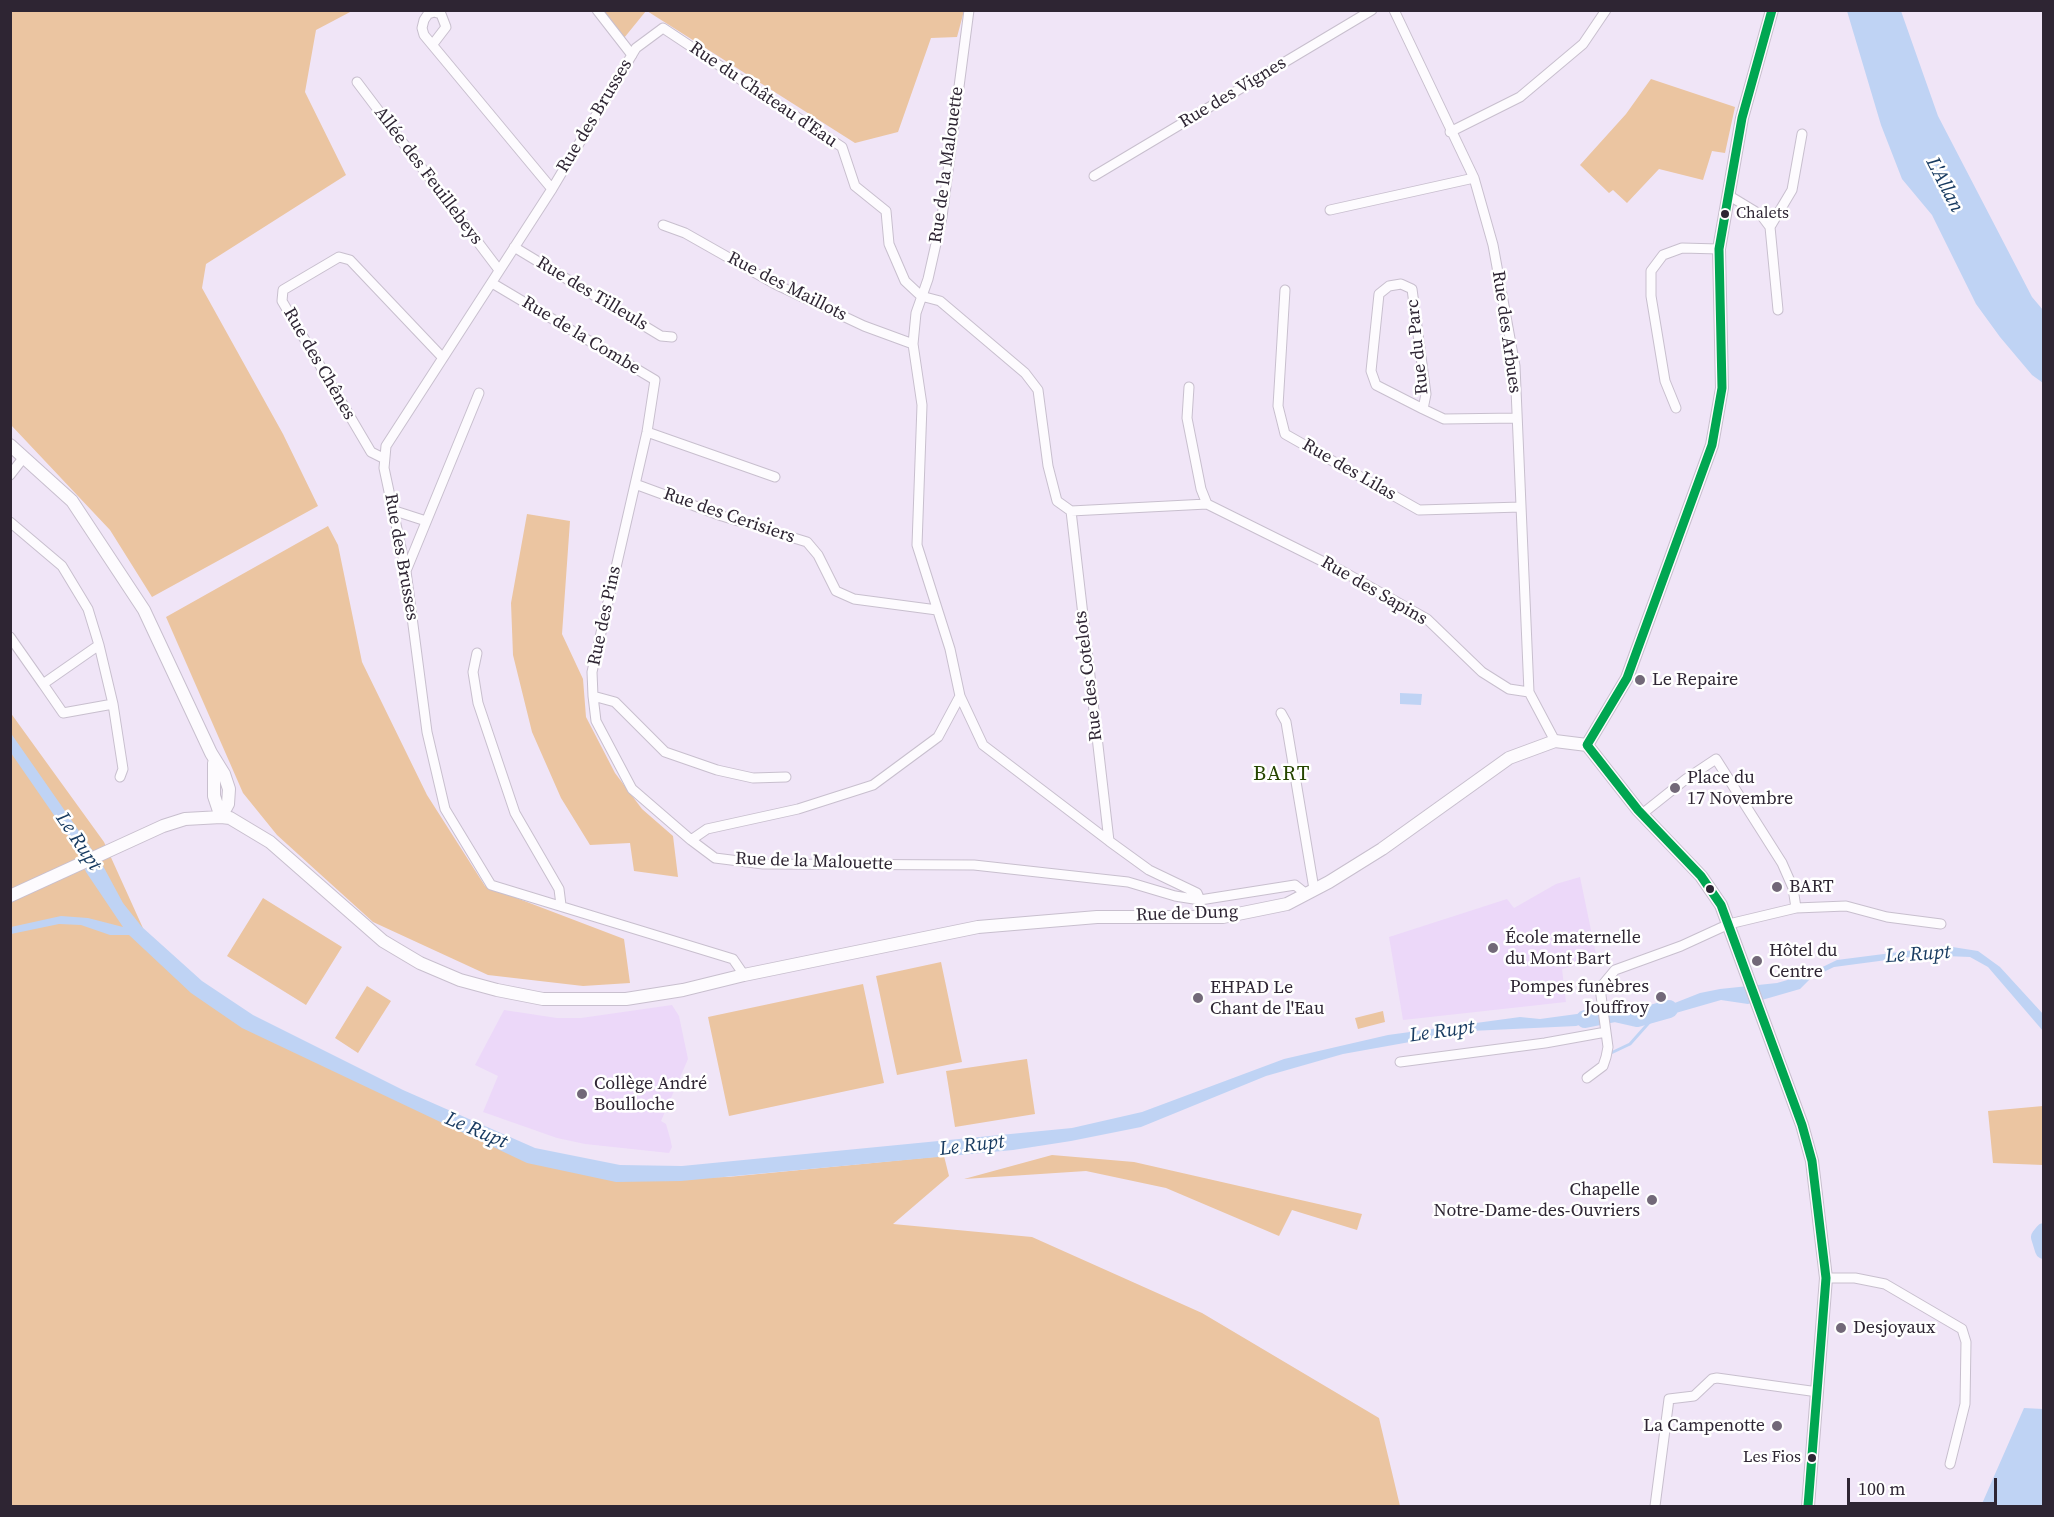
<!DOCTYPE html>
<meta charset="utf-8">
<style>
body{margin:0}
#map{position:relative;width:2054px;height:1517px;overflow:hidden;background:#f0e5f7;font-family:"Source Serif 4",serif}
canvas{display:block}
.frame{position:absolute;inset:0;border:12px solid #2e2533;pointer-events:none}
.scale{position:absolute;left:1847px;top:1478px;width:150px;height:27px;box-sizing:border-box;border:3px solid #2e2533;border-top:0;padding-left:8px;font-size:18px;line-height:21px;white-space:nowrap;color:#2e2533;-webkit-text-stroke:4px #fff;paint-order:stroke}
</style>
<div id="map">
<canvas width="2054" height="1517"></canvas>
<div class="frame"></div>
<div class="scale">100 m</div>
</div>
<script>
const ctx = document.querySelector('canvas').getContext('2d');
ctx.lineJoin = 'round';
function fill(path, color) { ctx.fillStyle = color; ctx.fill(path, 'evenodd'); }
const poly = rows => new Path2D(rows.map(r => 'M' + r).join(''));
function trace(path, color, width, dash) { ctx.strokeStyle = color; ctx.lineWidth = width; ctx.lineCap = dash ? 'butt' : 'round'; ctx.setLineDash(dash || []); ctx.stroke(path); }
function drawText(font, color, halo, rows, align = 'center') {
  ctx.font = font + ' "Source Serif 4",serif'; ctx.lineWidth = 5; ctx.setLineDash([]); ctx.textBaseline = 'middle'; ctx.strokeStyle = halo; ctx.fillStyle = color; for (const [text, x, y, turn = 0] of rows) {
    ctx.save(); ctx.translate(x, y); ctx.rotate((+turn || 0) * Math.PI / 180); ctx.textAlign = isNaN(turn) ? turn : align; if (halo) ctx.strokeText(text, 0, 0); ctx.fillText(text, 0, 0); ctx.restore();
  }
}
fill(poly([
 [1580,877,1597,959,1562,969,1566,1002,1403,1020,1389,937,1507,899,1514,908,1556,884],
 [672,1005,679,1016,688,1059,661,1121,666,1124,670,1138,672,1147,669,1153,585,1144,557,1138,483,1112,498,1076,475,1065,504,1010,557,1018,581,1018]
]), '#ecd8f9');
fill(poly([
 [10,11,352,11,316,30,305,92,346,175,206,264,202,288,283,434,318,506,152,597,110,530,11,425],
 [604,11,646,11,624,38],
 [647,11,964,11,957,37,931,38,898,132,855,143],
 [1651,79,1735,107,1725,153,1712,151,1703,180,1659,169,1627,203,1613,190,1609,193,1580,165,1626,114],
 [527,514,570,521,562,634,583,679,586,717,615,773,642,809,673,836,678,877,634,871,630,843,590,845,561,798,532,732,513,655,511,603],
 [328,526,338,545,362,662,427,795,485,886,624,939,630,983,583,986,488,975,373,922,277,835,243,793,166,617],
 [10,712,104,842,147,937,246,1023,515,1151,622,1179,728,1177,944,1156,949,1176,893,1224,1032,1237,1202,1313,1379,1418,1400,1506,11,1506],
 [263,898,342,947,306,1005,227,956],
 [941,962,962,1062,897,1075,876,976],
 [863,984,884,1083,729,1116,708,1017],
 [367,986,391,1001,358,1053,335,1038],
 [1383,1011,1385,1022,1358,1029,1355,1018],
 [1027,1059,1035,1114,955,1127,946,1071],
 [2043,1106,2043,1165,1993,1163,1988,1111],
 [1052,1155,1134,1162,1362,1214,1357,1230,1292,1210,1279,1236,1166,1188,1086,1171,964,1179]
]), '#ebc5a1');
fill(poly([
 [1847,11,1901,11,1938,116,2032,297,2043,310,2043,383,2032,375,2000,337,1976,304,1932,215,1902,179,1881,125],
 [1400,693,1422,694,1421,705,1400,704],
 [10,732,102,864,123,903,142,927,202,981,253,1015,403,1090,535,1148,620,1165,682,1166,1072,1128,1142,1112,1284,1059,1388,1035,1520,1017,1540,1019,1599,1011,1600,1019,1576,1026,1471,1031,1343,1054,1266,1076,1141,1127,1071,1141,1013,1150,681,1181,616,1182,527,1163,242,1028,191,993,129,935,110,935,81,925,59,924,11,934,11,927,61,916,88,918,123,927,86,872,76,847,11,753],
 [1946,946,1978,951,2000,967,2043,1014,2043,1031,1988,967,1970,957,1945,956,1917,956,1834,967,1811,978,1800,989,1748,1004,1721,1000,1648,1021,1645,1011,1662,1008,1700,993,1720,989,1777,983,1808,974,1837,960],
 [2024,1408,2043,1409,2043,1506,1981,1506]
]), '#bfd3f4');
trace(poly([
 [1611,1053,1630,1044,1654,1017]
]), '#bfd3f4', 3);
trace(poly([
 [1585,1019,1615,1013,1637,1018,1669,1009],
 [2044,1232,2040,1237,2044,1250]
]), '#bfd3f4', 18);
const minor = poly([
 [597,10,632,55],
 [969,10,942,217,928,279,916,313,913,344,922,405,917,545,950,649,960,696,938,737,873,785,798,809,707,829,691,840,715,858,763,864,974,865,1128,882,1175,896,1200,900,1295,885,1305,893],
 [1394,10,1474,178,1493,245,1515,366,1529,692,1555,741],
 [433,44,446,27,441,14,434,12,428,14,424,20,422,28,424,35,552,189],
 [357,82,499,270],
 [1450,132,1520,97,1583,44,1606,10],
 [1094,176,1372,10],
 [1728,195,1761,215,1770,227,1778,310],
 [1330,210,1474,178],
 [663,225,685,233,775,284,864,326,913,344],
 [1770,227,1792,190,1802,134],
 [514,247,661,336,672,337],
 [492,283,655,380,647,432,592,672,593,696,596,721,632,789,691,840],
 [1285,290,1278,406,1285,434,1419,510,1521,507],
 [1189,387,1187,418,1201,489,1207,504,1342,571,1427,619,1482,672,1509,689,1529,692],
 [1676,408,1665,381,1651,296,1651,271,1663,255,1682,248,1719,249],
 [1423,409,1426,394,1412,289,1401,284,1389,286,1379,294,1371,371,1376,385,1423,409,1444,419,1517,418],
 [647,432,775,477],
 [383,458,371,452,282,301,283,290,339,257,350,260,443,358],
 [10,475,24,457],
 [635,484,722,516,807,542,818,555,836,591,854,599,937,610],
 [395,511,426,521],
 [1071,511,1109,841],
 [1071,511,1207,504],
 [10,522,62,566,88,609,99,645,43,684,10,637],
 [406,571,479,393],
 [99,645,113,704],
 [477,653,473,672,478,703,515,813,559,889,561,905],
 [43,684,63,713,113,704,123,769,120,777],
 [593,696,615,702,665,752,717,770,753,778,786,777],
 [960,696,983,745,1109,841,1149,870,1197,893,1200,900],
 [1281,713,1286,722,1314,889],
 [1642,814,1686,779,1716,759,1782,863,1793,888,1796,908],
 [744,975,733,959,491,885,445,809,427,732,406,571,384,468,386,446,552,189,636,48,663,28,842,147,855,186,886,211,889,244,905,281,921,296,940,301,1025,373,1038,390,1048,466,1057,501,1071,511],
 [1400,1062,1545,1043,1606,1032],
 [1587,1078,1603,1066,1606,1057,1608,1047,1600,988,1615,970,1681,946,1729,924,1796,908,1846,906,1887,917,1941,924],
 [1826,1278,1855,1278,1885,1284,1962,1329,1966,1342,1965,1404,1950,1464],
 [1655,1506,1669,1399,1694,1396,1712,1379,1717,1378,1818,1392]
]);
const secondary = poly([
 [1772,10,1742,118,1719,249,1722,388,1712,445,1627,678,1587,745,1638,810,1701,876,1721,905,1802,1125,1812,1161,1826,1278,1808,1506],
 [10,445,72,501,144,610,211,753,224,774,229,789,228,804,221,817],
 [214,763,214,796,221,817],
 [10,896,163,826,185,819,221,817,230,818,270,842,383,941,420,963,460,980,497,990,543,999,626,999,683,990,744,975,978,927,1097,917,1223,917,1287,904,1329,882,1382,849,1509,758,1555,741,1587,745]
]);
trace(minor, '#c8bfce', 11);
trace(secondary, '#c8bfce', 14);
trace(minor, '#fdfbfe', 9);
trace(secondary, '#fdfbfe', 12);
trace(poly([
 [1772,10,1742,118,1719,249,1722,388,1712,445,1627,678,1587,745,1638,810,1701,876,1721,905,1802,1125,1812,1161,1826,1278,1808,1506]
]), '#00a651', 9);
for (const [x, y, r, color] of [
 [1725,214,5,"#2e2533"],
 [1640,680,6,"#726878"],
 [1675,788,6,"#726878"],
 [1777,887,6,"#726878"],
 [1710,889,5,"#2e2533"],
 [1493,948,6,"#726878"],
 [1757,961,6,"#726878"],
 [1661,997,6,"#726878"],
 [1198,998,6,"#726878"],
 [582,1094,6,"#726878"],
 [1652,1200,6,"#726878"],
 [1841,1328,6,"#726878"],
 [1777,1426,6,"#726878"],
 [1812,1458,5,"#2e2533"]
]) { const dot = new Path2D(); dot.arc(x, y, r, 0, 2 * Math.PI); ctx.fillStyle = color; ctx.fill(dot); trace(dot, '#fff', 2); }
drawText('16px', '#2e2533', '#fff', [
 ["Chalets",1736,214],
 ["Les Fios",1801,1458,"right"]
], 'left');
drawText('18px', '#2e2533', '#fff', [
 ["Rue des Vignes",1233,93,-31],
 ["Rue du Château d'Eau",763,95,34],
 ["Rue des Brusses",595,116,-59],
 ["Rue de la Malouette",947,165,-82],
 ["Allée des Feuillebeys",428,176,53],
 ["Rue des Maillots",787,287,27],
 ["Rue des Tilleuls",592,294,31],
 ["Rue des Arbues",1506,332,82],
 ["Rue de la Combe",581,336,31],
 ["Rue du Parc",1418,347,-96],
 ["Rue des Chênes",319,364,60],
 ["Rue des Lilas",1349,470,30],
 ["Rue des Cerisiers",729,516,19],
 ["Rue des Brusses",401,557,80],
 ["Rue des Sapins",1374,591,30],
 ["Rue des Pins",605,616,-78],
 ["Rue des Cotelots",1089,676,-97],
 ["Rue de la Malouette",814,862,2],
 ["Rue de Dung",1187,914,-2]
]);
drawText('18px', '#2e2533', '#fff', [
 ["Le Repaire",1652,680],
 ["Place du",1687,778],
 ["17 Novembre",1687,799],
 ["BART",1789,887],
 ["École maternelle",1505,938],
 ["du Mont Bart",1505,959],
 ["Hôtel du",1769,951],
 ["Centre",1769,972],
 ["Pompes funèbres",1649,987,"right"],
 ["Jouffroy",1649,1008,"right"],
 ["EHPAD Le",1210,988],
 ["Chant de l'Eau",1210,1009],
 ["Collège André",594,1084],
 ["Boulloche",594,1105],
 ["Chapelle",1640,1190,"right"],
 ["Notre-Dame-des-Ouvriers",1640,1211,"right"],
 ["Desjoyaux",1853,1328],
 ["La Campenotte",1765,1426,"right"]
], 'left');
drawText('italic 20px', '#183b61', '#fff', [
 ["L'Allan",1944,185,63],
 ["Le Rupt",78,842,56],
 ["Le Rupt",1918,955,-4],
 ["Le Rupt",1442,1032,-8],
 ["Le Rupt",476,1131,23],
 ["Le Rupt",972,1146,-7]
]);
ctx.letterSpacing = '1.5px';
drawText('21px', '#264500', '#fff', [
 ["BART",1282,775]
]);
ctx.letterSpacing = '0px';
</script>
